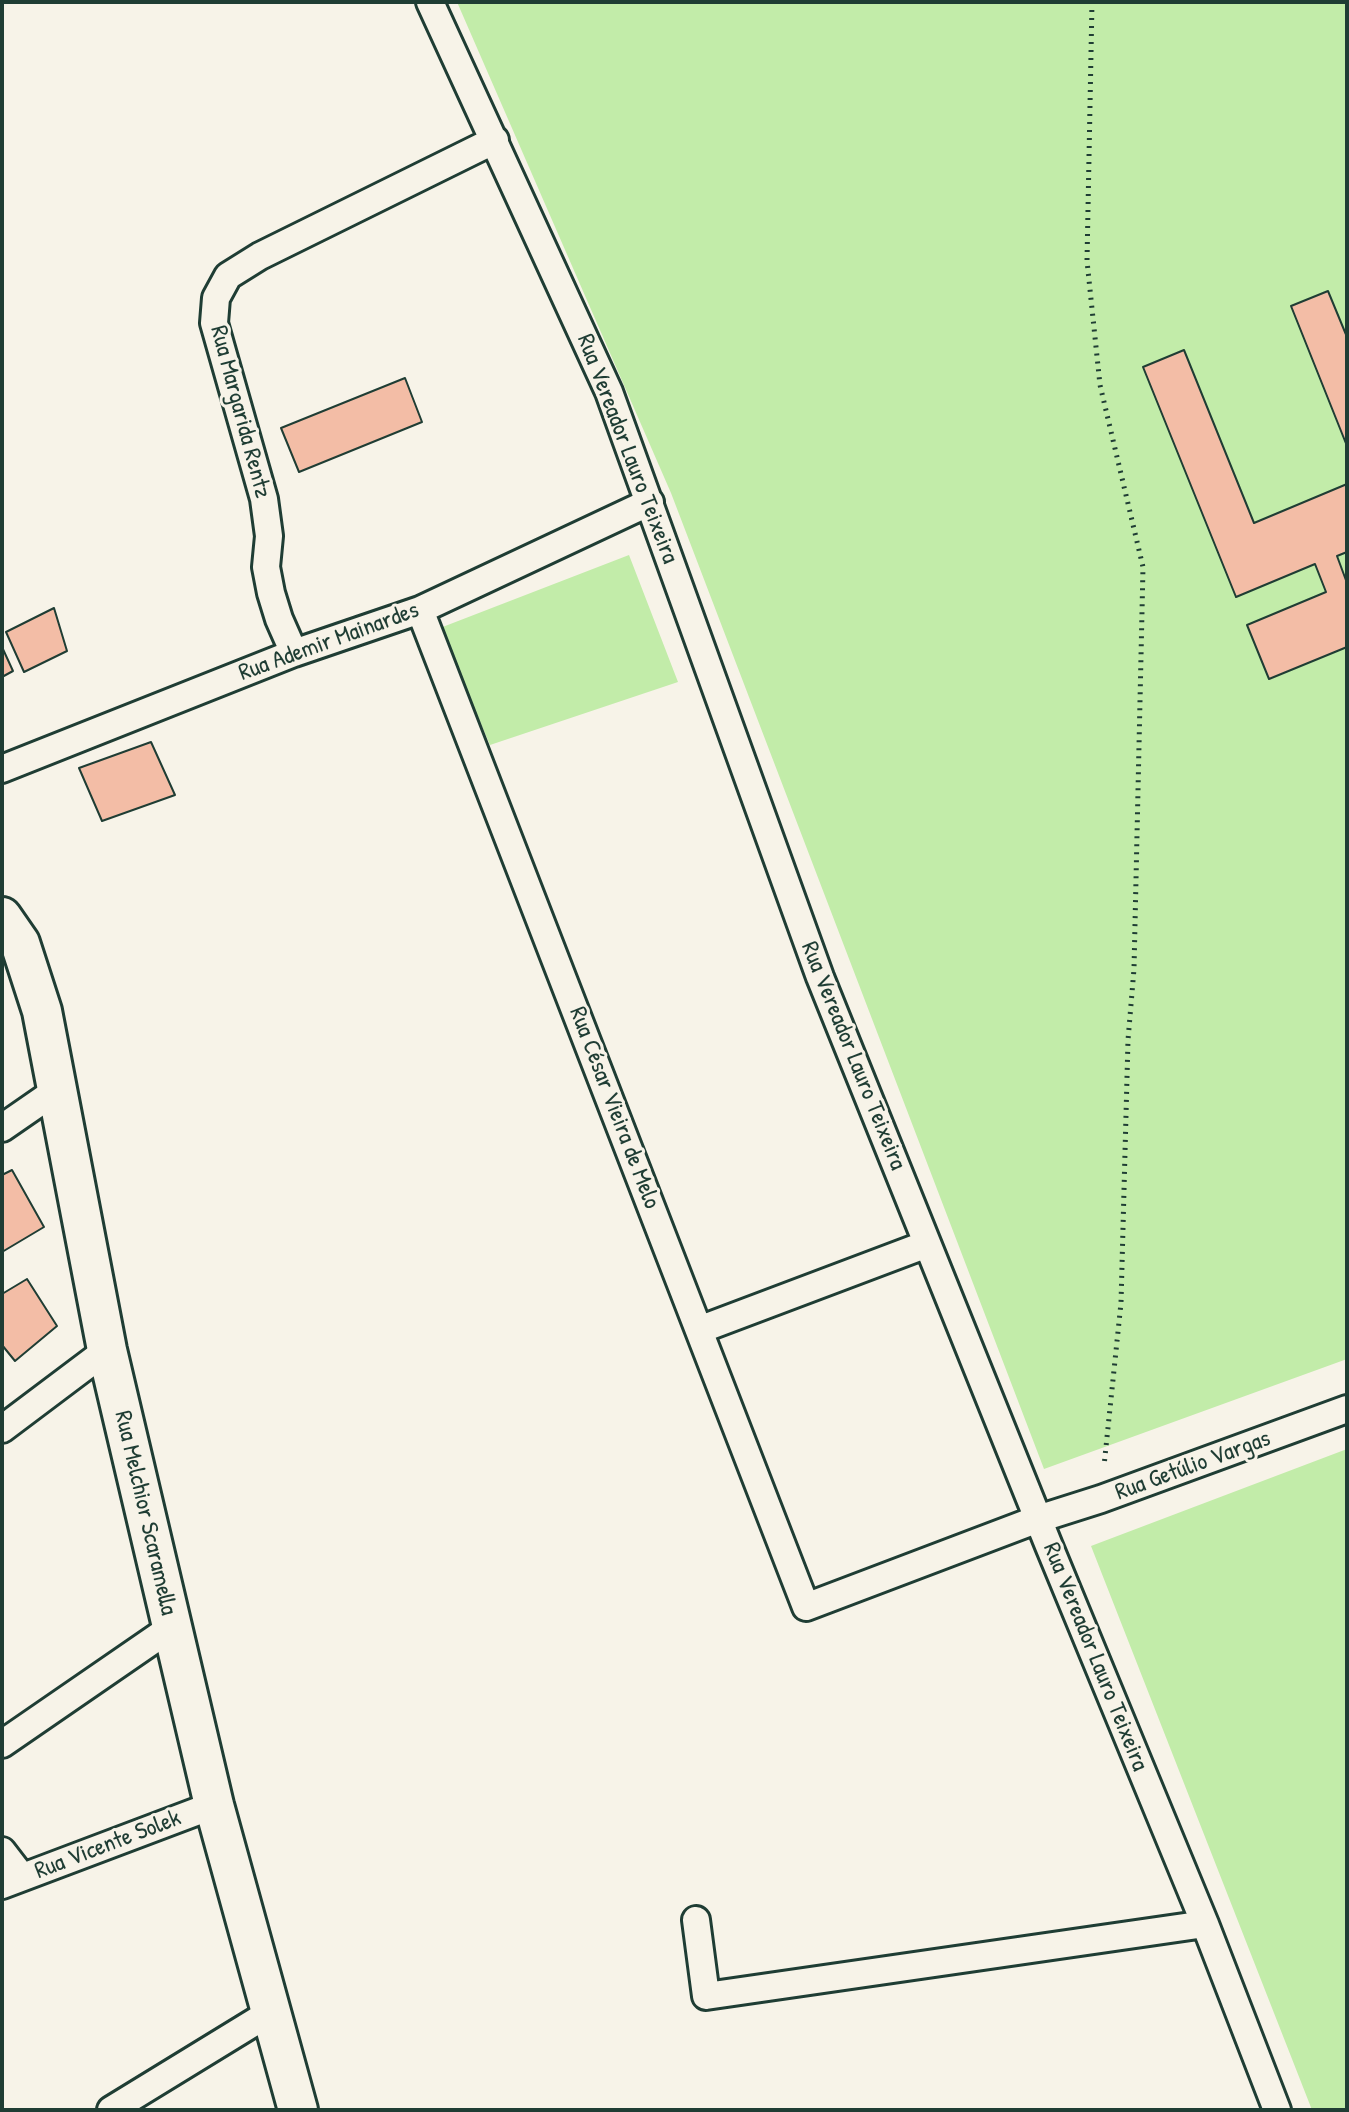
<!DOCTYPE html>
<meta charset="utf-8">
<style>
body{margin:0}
#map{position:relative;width:1349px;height:2112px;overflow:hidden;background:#f7f3e8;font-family:"Patrick Hand",sans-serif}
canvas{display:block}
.frame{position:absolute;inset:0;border:4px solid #1f3d34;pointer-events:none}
</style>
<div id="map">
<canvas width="1349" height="2112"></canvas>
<div class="frame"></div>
</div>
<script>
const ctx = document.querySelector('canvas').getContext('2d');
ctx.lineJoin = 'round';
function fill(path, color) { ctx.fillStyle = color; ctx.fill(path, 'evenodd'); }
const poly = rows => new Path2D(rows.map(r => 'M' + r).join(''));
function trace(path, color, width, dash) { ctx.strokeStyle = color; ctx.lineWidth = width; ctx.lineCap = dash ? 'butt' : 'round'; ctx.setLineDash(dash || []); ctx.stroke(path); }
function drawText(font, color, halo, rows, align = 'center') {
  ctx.font = font + ' "Patrick Hand",sans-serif'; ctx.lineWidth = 6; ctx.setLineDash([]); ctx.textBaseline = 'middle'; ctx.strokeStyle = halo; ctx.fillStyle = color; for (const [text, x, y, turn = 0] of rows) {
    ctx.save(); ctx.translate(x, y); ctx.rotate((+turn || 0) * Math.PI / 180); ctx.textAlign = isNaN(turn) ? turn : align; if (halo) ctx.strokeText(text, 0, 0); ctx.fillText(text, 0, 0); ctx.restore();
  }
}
fill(poly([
 [457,2,1347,2,1347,1359,1044,1469,671,493],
 [629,555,678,682,490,745,440,628],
 [1347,1449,1347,2110,1312,2110,1091,1546]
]), '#c2eca9');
const building = poly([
 [1328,291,1347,337,1347,446,1291,306,1328,291],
 [1184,350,1254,523,1347,484,1347,552,1337,556,1347,583,1347,647,1269,679,1247,625,1326,592,1315,564,1236,597,1143,367,1184,350],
 [405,378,422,422,299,472,281,428,405,378],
 [54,608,67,651,24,672,6,632,54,608],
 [2,647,13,671,2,677,2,647],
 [151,742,175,795,102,821,79,768,151,742],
 [12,1170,44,1227,2,1252,2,1175,12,1170],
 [27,1279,57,1326,15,1361,2,1345,2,1294,27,1279]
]);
fill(building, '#f3bda6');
trace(building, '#1f3d34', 2);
const street = poly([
 [430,2,609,392,820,977,1049,1546,1205,1924,1277,2110],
 [420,610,806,1607,1038,1519,1101,1499,1347,1409],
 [294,653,279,619,271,593,266,567,269,536,264,499,214,323,216,298,228,276,260,256,495,140],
 [2,769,294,653,420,610,650,502],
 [2,1128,57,1090],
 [699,1330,927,1244],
 [2,1429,107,1350],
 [2,1744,172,1627],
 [2,1851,22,1877],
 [2,1885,214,1805],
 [696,1920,706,1996,1205,1924],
 [111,2110,271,2012]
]);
const secondary = poly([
 [2,917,20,943,42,1011,107,1350,214,1805,298,2110]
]);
trace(street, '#1f3d34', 32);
trace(secondary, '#1f3d34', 44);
trace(poly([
 [1092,2,1087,261,1100,385,1143,567,1134,969,1128,1040,1121,1303,1104,1466]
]), '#1f3d34', 5, [2, 6]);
trace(street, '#f7f3e8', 26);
trace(secondary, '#f7f3e8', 38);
drawText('24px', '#1f3d34', '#f7f3e8', [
 ["Rua Margarida Rentz",240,412,75],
 ["Rua Vereador Lauro Teixeira",627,449,69],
 ["Rua Ademir Mainardes",329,642,-20],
 ["Rua Vereador Lauro Teixeira",853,1056,68],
 ["Rua César Vieira de Melo",614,1108,69],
 ["Rua Getúlio Vargas",1193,1466,-20],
 ["Rua Melchior Scaramella",145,1513,77],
 ["Rua Vereador Lauro Teixeira",1095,1657,68],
 ["Rua Vicente Solek",108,1845,-21]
]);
</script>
